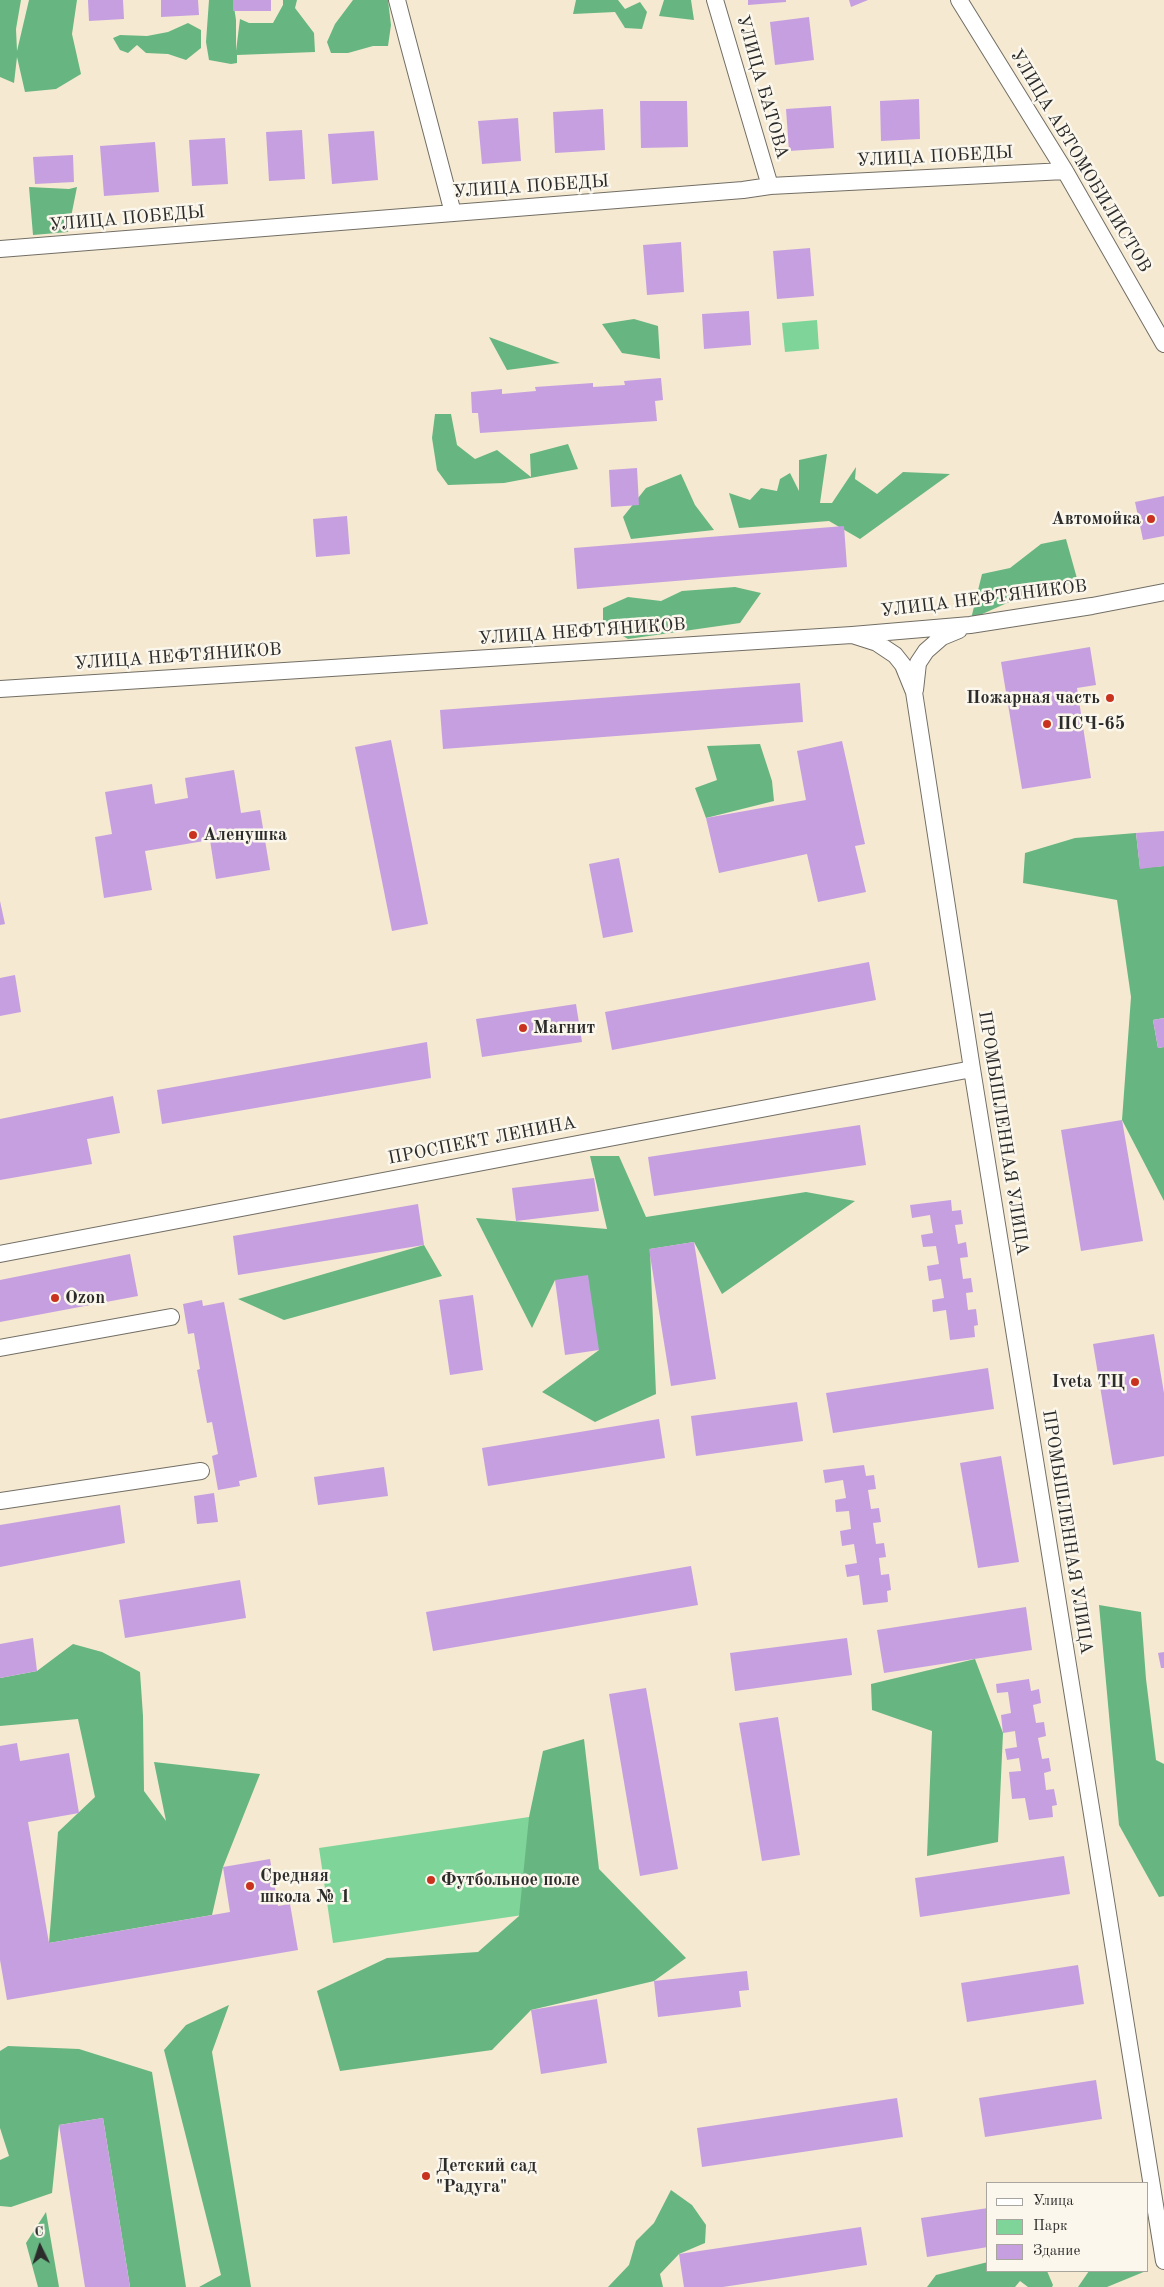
<!DOCTYPE html>
<meta charset="utf-8">
<style>
body{margin:0}
#map{position:relative;width:1164px;height:2287px;overflow:hidden;background:#f5e9d1;font-family:"Old Standard TT",serif}
canvas{display:block}
.legend{position:absolute;left:986px;top:2182px;width:162px;height:90px;box-sizing:border-box;background:#fbf7ec;border:1px solid #a8a59f;margin:0;padding:6px 9px;list-style:none;font-size:15px;color:#2b2b2b}
.legend li{display:flex;align-items:center;gap:10px;height:25px}
.legend b{width:25px;border:1px solid #a8a59f}
.north{position:absolute;left:15px;top:2222px;width:50px;height:50px;-webkit-text-stroke:4px #fbf7ec;paint-order:stroke;rotate:356deg;font-size:14px;font-weight:700;line-height:20px;text-align:center;color:#2b2b2b}
.north::after{content:'';display:block;margin:auto;width:18px;height:22px;background:#2b2b2b;clip-path:polygon(50% 0,100% 100%,50% 72%,0 100%)}
</style>
<div id="map">
<canvas width="1164" height="2287"></canvas>
<ul class="legend">
<li><b style="height:6px;background:#fff"></b>Улица</li>
<li><b style="height:14px;background:#7fd599"></b>Парк</li>
<li><b style="height:14px;background:#c69fe0"></b>Здание</li>
</ul>
<div class="north">С</div>
</div>
<script>
const ctx = document.querySelector('canvas').getContext('2d');
ctx.lineJoin = 'round';
function fill(path, color) { ctx.fillStyle = color; ctx.fill(path, 'evenodd'); }
const poly = rows => new Path2D(rows.map(r => 'M' + r).join(''));
function trace(path, color, width, dash) { ctx.strokeStyle = color; ctx.lineWidth = width; ctx.lineCap = dash ? 'butt' : 'round'; ctx.setLineDash(dash || []); ctx.stroke(path); }
function drawText(font, color, halo, rows, align = 'center') {
  ctx.font = font + ' "Old Standard TT",serif'; ctx.lineWidth = 5; ctx.setLineDash([]); ctx.textBaseline = 'middle'; ctx.strokeStyle = halo; ctx.fillStyle = color; for (const [text, x, y, turn = 0] of rows) {
    ctx.save(); ctx.translate(x, y); ctx.rotate((+turn || 0) * Math.PI / 180); ctx.textAlign = isNaN(turn) ? turn : align; if (halo) ctx.strokeText(text, 0, 0); ctx.fillText(text, 0, 0); ctx.restore();
  }
}
fill(poly([
 [817,320,819,349,785,352,782,323],
 [529,1817,543,1912,333,1943,319,1848]
]), '#7fd599');
fill(poly([
 [0,0,21,0,16,29,17,51,29,0,77,0,72,34,81,74,56,89,25,92,17,57,14,83,0,77],
 [209,0,233,0,236,20,236,51,240,19,249,23,273,23,283,5,283,0,297,0,295,8,314,33,315,52,237,55,237,63,231,64,209,60,206,42],
 [353,0,388,0,391,25,388,46,373,46,348,53,331,53,327,42,335,24],
 [576,0,618,0,625,9,640,2,647,12,642,29,625,28,615,12,573,14],
 [664,0,691,0,694,20,659,16],
 [188,23,201,30,201,48,186,60,168,54,146,53,137,45,128,53,120,50,113,38,120,35,147,36,168,32],
 [29,187,69,189,77,187,68,232,33,235],
 [634,319,658,326,660,359,622,353,602,324],
 [489,337,560,363,507,370],
 [435,414,451,414,457,445,475,459,497,450,531,477,530,454,568,444,578,469,504,483,448,485,437,470,432,438],
 [827,454,820,503,832,503,856,467,855,479,877,494,903,472,950,474,860,539,829,521,739,528,729,493,750,500,761,488,777,491,780,479,790,473,799,491,799,460],
 [681,474,695,505,714,530,631,539,623,517,646,488],
 [1066,539,1078,582,1025,595,971,619,982,574,1010,568,1041,544],
 [735,587,761,593,740,623,628,639,603,625,603,608,628,597,661,601,682,591],
 [760,744,772,781,774,801,706,818,695,788,717,780,707,746],
 [1136,833,1140,868,1164,866,1164,1018,1153,1020,1158,1048,1164,1047,1164,1201,1122,1120,1131,997,1117,900,1023,883,1025,853,1075,838],
 [590,1156,619,1156,646,1217,806,1192,855,1201,722,1294,694,1242,650,1249,656,1394,595,1422,542,1392,599,1350,555,1280,532,1328,476,1218,607,1229],
 [424,1245,442,1276,284,1320,238,1299],
 [1099,1605,1141,1612,1146,1679,1156,1760,1164,1764,1164,1896,1159,1897,1119,1825],
 [73,1644,102,1652,140,1672,143,1716,144,1791,166,1821,154,1762,260,1774,223,1867,212,1915,49,1943,58,1832,95,1797,78,1719,0,1726,0,1678,37,1671],
 [975,1659,1003,1733,998,1842,927,1856,932,1731,872,1710,871,1684],
 [584,1739,599,1869,686,1958,654,1981,531,2010,492,2050,340,2071,317,1991,387,1958,478,1952,519,1916,529,1817,543,1751],
 [229,2005,212,2052,251,2287,199,2287,221,2275,164,2050,186,2025],
 [8,2046,79,2049,152,2072,186,2287,130,2287,103,2118,59,2125,52,2193,11,2207,0,2206,0,2160,9,2156,0,2128,0,2051],
 [671,2190,692,2205,706,2225,705,2243,679,2254,660,2274,663,2287,608,2287,629,2265,636,2241,654,2223],
 [46,2212,59,2287,38,2287,26,2243],
 [988,2262,988,2271,1047,2271,1053,2285,1052,2287,1028,2287,1020,2281,1015,2287,927,2287,936,2275],
 [1089,2271,1146,2271,1107,2287,1078,2287]
]), '#67b681');
fill(poly([
 [88,0,123,0,124,19,89,21],
 [161,0,198,0,199,15,161,17],
 [233,0,271,0,271,11,233,11],
 [748,0,786,0,786,2,748,5],
 [849,0,868,0,851,7],
 [809,17,814,60,775,65,770,22],
 [919,99,920,139,881,141,880,101],
 [640,101,687,101,688,147,641,148],
 [831,106,834,148,789,151,786,109],
 [603,109,605,150,555,153,553,112],
 [518,118,521,161,482,164,478,121],
 [302,130,305,179,269,181,266,132],
 [374,131,378,180,332,184,328,134],
 [225,138,228,184,192,186,189,140],
 [155,142,159,192,104,196,100,146],
 [73,155,74,182,35,184,33,157],
 [681,242,684,292,647,295,643,245],
 [810,248,814,296,777,299,773,251],
 [749,311,751,345,704,349,702,314],
 [661,378,663,400,655,401,657,421,480,433,478,413,472,413,471,392,502,389,502,394,536,391,535,387,593,383,593,387,625,385,624,381],
 [637,468,639,505,611,507,609,470],
 [1164,496,1164,536,1143,540,1135,502],
 [347,516,350,554,316,557,313,519],
 [844,526,847,567,577,589,574,548],
 [1090,647,1096,685,1077,688,1091,778,1022,789,1001,662],
 [800,683,803,722,443,749,440,710],
 [391,740,428,924,392,931,355,747],
 [842,741,865,844,855,846,866,892,818,902,807,854,719,873,706,818,806,800,797,751],
 [234,770,241,813,260,810,270,870,216,879,210,840,145,851,152,890,104,898,95,837,112,834,105,792,152,784,155,804,188,798,185,778],
 [1164,831,1164,866,1140,869,1136,833],
 [619,858,633,932,603,938,589,864],
 [0,901,5,924,0,925],
 [869,962,876,1000,612,1050,605,1012],
 [15,975,21,1012,0,1016,0,978],
 [576,1004,582,1042,482,1057,476,1019],
 [1164,1018,1164,1047,1158,1048,1153,1020],
 [427,1042,431,1078,162,1124,157,1090],
 [113,1096,120,1133,87,1139,92,1164,0,1180,0,1119],
 [1122,1120,1143,1241,1081,1251,1061,1130],
 [860,1125,866,1165,654,1196,648,1157],
 [594,1178,599,1211,516,1221,512,1188],
 [951,1200,952,1211,961,1210,963,1224,955,1225,958,1244,966,1242,968,1257,960,1258,963,1279,971,1278,973,1292,966,1293,968,1310,976,1309,978,1325,974,1326,975,1337,950,1340,946,1310,933,1312,932,1300,944,1298,941,1279,929,1281,927,1266,939,1264,936,1246,923,1247,921,1235,933,1233,930,1215,912,1218,910,1205],
 [418,1204,424,1245,238,1275,233,1236],
 [694,1242,716,1379,671,1386,649,1249],
 [130,1254,138,1296,0,1322,0,1280],
 [588,1275,599,1350,565,1355,555,1280],
 [473,1295,483,1370,450,1375,439,1300],
 [202,1300,203,1306,224,1302,257,1477,239,1481,240,1486,218,1490,212,1456,218,1454,212,1422,207,1423,197,1370,200,1369,194,1333,188,1334,183,1304],
 [1154,1334,1164,1393,1164,1456,1113,1465,1093,1344],
 [988,1368,994,1409,833,1433,826,1393],
 [797,1402,803,1441,696,1456,691,1416],
 [659,1419,665,1458,488,1486,482,1448],
 [1001,1456,1019,1562,978,1568,960,1463],
 [864,1465,866,1476,874,1475,876,1489,868,1490,871,1509,879,1508,881,1522,873,1523,876,1544,884,1543,886,1557,879,1558,881,1575,889,1574,891,1590,887,1591,888,1602,863,1605,859,1575,847,1577,845,1565,857,1563,854,1544,842,1546,840,1531,851,1529,849,1511,836,1512,835,1500,846,1498,843,1480,825,1483,823,1470],
 [384,1467,388,1496,318,1505,314,1477],
 [214,1493,218,1522,197,1524,194,1496],
 [120,1505,125,1543,0,1567,0,1525],
 [691,1566,698,1605,433,1651,426,1612],
 [240,1580,246,1618,125,1638,119,1600],
 [1026,1607,1032,1650,884,1673,877,1630],
 [33,1638,37,1671,0,1678,0,1644],
 [847,1638,852,1675,735,1691,730,1653],
 [1164,1652,1164,1668,1161,1668,1158,1653],
 [1029,1679,1031,1691,1039,1689,1041,1703,1033,1705,1036,1723,1044,1722,1046,1736,1038,1738,1042,1759,1049,1758,1051,1771,1044,1773,1046,1790,1054,1789,1057,1805,1052,1806,1053,1817,1029,1820,1025,1798,1012,1799,1009,1772,1021,1771,1019,1758,1007,1760,1005,1749,1017,1747,1015,1731,1003,1733,1001,1715,1011,1713,1008,1692,997,1693,996,1684],
 [646,1688,678,1869,640,1876,609,1694],
 [778,1717,800,1855,762,1861,739,1723],
 [17,1743,20,1761,69,1753,79,1813,28,1822,49,1943,230,1912,223,1867,270,1859,278,1906,290,1904,298,1950,7,2000,0,1960,0,1746],
 [1064,1856,1070,1894,920,1917,915,1878],
 [1078,1965,1084,2004,967,2022,961,1983],
 [747,1971,749,1990,739,1991,741,2007,658,2017,654,1981],
 [597,1999,607,2063,541,2074,531,2010],
 [1096,2080,1102,2119,985,2137,979,2098],
 [897,2098,903,2137,702,2167,697,2128],
 [103,2118,130,2287,85,2287,59,2125],
 [988,2208,988,2247,927,2257,921,2218],
 [861,2227,867,2265,723,2287,684,2287,679,2254]
]), '#c69fe0');
const street = poly([
 [397,0,453,213],
 [715,0,770,186],
 [959,0,1065,171,1164,344],
 [0,249,743,190,770,186,1065,171],
 [852,635,877,643,895,655,903,665,914,692,972,1069,1164,2261],
 [0,689,852,635,970,625,1092,606,1164,592],
 [915,690,918,663,926,651,942,637,959,630],
 [0,1254,972,1069],
 [0,1348,171,1317],
 [0,1501,201,1471]
]);
trace(street, '#726e65', 18);
trace(street, '#fff', 16);
for (const [x, y, r, color] of [
 [1151,519,5,"#c8321e"],
 [1110,698,5,"#c8321e"],
 [1047,724,5,"#c8321e"],
 [193,835,5,"#c8321e"],
 [523,1028,5,"#c8321e"],
 [55,1298,5,"#c8321e"],
 [1135,1382,5,"#c8321e"],
 [431,1880,5,"#c8321e"],
 [250,1886,5,"#c8321e"],
 [426,2176,5,"#c8321e"]
]) { const dot = new Path2D(); dot.arc(x, y, r, 0, 2 * Math.PI); ctx.fillStyle = color; ctx.fill(dot); trace(dot, '#fbf7ec', 2); }
drawText('18px', '#2b2b2b', '#fbf7ec', [
 ["УЛИЦА БАТОВА",762,87,74],
 ["УЛИЦА ПОБЕДЫ",935,157,-3],
 ["УЛИЦА АВТОМОБИЛИСТОВ",1080,161,59],
 ["УЛИЦА ПОБЕДЫ",531,187,-4],
 ["УЛИЦА ПОБЕДЫ",127,219,-5],
 ["УЛИЦА НЕФТЯНИКОВ",984,599,-7],
 ["УЛИЦА НЕФТЯНИКОВ",582,632,-4],
 ["УЛИЦА НЕФТЯНИКОВ",178,657,-4],
 ["ПРОМЫШЛЕННАЯ УЛИЦА",1003,1133,81],
 ["ПРОСПЕКТ ЛЕНИНА",482,1141,-11],
 ["ПРОМЫШЛЕННАЯ УЛИЦА",1067,1532,81]
]);
drawText('bold 18px', '#2b2b2b', '#fbf7ec', [
 ["Автомойка",1141,519,"right"],
 ["Пожарная часть",1100,698,"right"],
 ["ПСЧ-65",1057,724],
 ["Аленушка",203,835],
 ["Магнит",533,1028],
 ["Ozon",65,1298],
 ["Iveta ТЦ",1125,1382,"right"],
 ["Средняя",260,1876],
 ["школа № 1",260,1897],
 ["Футбольное поле",441,1880],
 ["Детский сад",436,2166],
 ["\"Радуга\"",436,2187]
], 'left');
</script>
